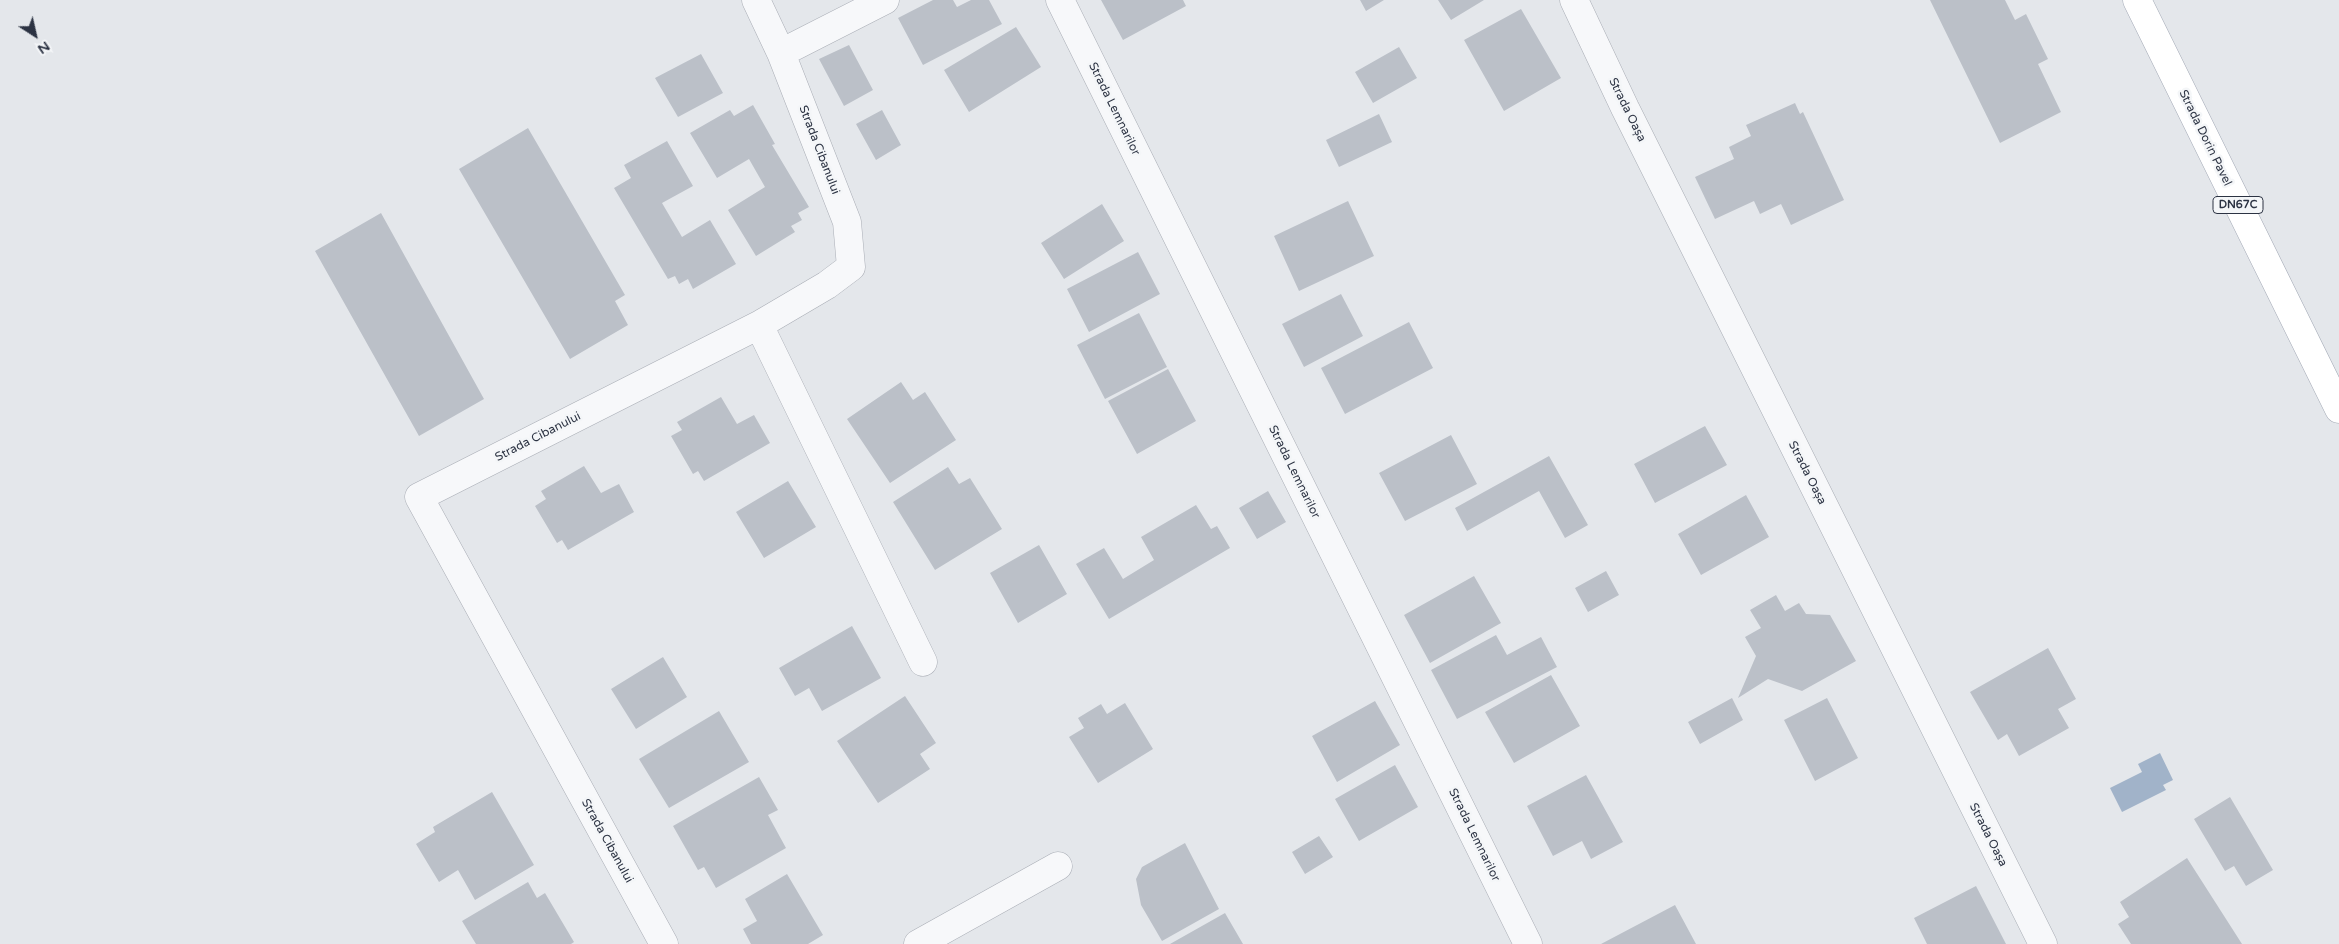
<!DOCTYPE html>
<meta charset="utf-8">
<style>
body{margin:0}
#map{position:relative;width:2339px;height:944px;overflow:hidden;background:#e4e7eb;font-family:"Varela Round",sans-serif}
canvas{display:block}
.north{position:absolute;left:10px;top:10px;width:50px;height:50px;-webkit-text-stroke:4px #f4f6f8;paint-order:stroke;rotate:145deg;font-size:14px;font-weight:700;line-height:20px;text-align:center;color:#2c3343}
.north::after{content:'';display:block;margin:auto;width:18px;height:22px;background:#2c3343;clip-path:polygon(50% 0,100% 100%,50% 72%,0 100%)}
</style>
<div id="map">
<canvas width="2339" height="944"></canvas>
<div class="north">N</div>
</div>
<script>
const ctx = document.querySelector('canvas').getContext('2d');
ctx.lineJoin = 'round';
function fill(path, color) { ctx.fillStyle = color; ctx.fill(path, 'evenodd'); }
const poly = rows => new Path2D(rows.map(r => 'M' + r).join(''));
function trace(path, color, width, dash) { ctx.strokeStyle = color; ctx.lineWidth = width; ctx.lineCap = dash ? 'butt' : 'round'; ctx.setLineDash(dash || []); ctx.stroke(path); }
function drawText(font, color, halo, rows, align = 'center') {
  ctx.font = font + ' "Varela Round",sans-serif'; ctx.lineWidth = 5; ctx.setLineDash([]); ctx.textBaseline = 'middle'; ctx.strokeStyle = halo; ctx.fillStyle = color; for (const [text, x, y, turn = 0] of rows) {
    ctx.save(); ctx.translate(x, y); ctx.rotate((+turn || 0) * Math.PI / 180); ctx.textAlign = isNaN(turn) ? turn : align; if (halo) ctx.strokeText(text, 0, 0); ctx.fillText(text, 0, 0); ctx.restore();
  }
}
fill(poly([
 [2160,753,2173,780,2163,785,2166,790,2122,812,2110,788,2142,772,2138,764]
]), '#a1b3c9');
fill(poly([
 [933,0,953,0,957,7,971,0,989,0,1002,24,923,65,898,18],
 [1101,0,1183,0,1186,6,1123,40],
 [1360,0,1384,0,1366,11],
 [1438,0,1484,0,1451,20],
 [1930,0,2005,0,2015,20,2026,14,2048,59,2038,64,2061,112,2000,143],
 [1521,9,1561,78,1504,111,1464,40],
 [1016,27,1041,67,969,112,944,70],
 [849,45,873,90,844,106,819,59],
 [1399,47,1417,78,1373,103,1355,72],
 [701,54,723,93,678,117,655,78],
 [1795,103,1800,114,1803,112,1844,200,1791,225,1781,204,1760,214,1754,201,1715,219,1695,177,1734,159,1729,147,1751,136,1746,125],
 [753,105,775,144,772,145,809,207,798,213,802,220,791,226,795,232,756,256,728,210,765,187,749,159,717,178,690,133,730,110,734,116],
 [882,110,901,145,876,160,856,124],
 [1379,114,1392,142,1339,167,1326,140],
 [528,128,625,295,615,301,628,325,570,359,459,169],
 [667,141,693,186,662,203,682,237,710,220,736,264,693,289,688,279,679,284,675,276,668,279,614,188,631,178,624,165],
 [1348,201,1374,256,1299,291,1274,236],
 [1102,204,1124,241,1064,279,1041,243],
 [381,213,484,399,419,436,315,251],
 [1138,252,1160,294,1089,332,1067,289],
 [1341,294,1363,336,1304,367,1282,324],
 [1139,313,1167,367,1105,399,1077,345],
 [1409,322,1433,368,1345,414,1321,368],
 [1168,369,1196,421,1137,454,1108,401],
 [901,382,913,400,925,392,956,440,890,483,847,419],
 [721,397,737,424,754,415,770,443,704,481,698,471,693,474,671,436,682,430,677,422],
 [1705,426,1727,465,1655,503,1634,464],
 [1451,435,1477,484,1405,521,1379,473],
 [1549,456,1588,525,1565,538,1539,491,1467,531,1455,508],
 [584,466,601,493,619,484,634,512,568,550,562,540,557,543,535,506,546,499,541,491],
 [948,467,959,484,970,478,1002,529,935,570,893,502],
 [788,481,816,527,764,558,736,512],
 [1268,491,1286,522,1257,539,1239,508],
 [1746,495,1769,537,1701,575,1678,534],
 [1196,505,1211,529,1217,526,1230,548,1109,619,1076,564,1104,548,1123,579,1154,560,1141,537],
 [1039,545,1067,594,1018,623,990,573],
 [1606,571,1619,595,1588,612,1575,588],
 [1474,576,1501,623,1430,663,1404,615],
 [1776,595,1785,611,1799,603,1806,614,1830,615,1856,661,1802,691,1768,679,1738,698,1756,656,1745,637,1761,628,1750,610],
 [852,626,881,678,822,711,809,688,795,696,779,668],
 [1496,635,1507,655,1541,637,1557,667,1457,719,1431,670],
 [2048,648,2076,699,2058,709,2069,728,2019,756,2007,734,1998,740,1970,692],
 [663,657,687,697,636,729,611,689],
 [1551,675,1580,726,1514,763,1485,712],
 [905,696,936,743,920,754,930,769,878,803,837,741],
 [1732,698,1743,720,1700,744,1688,722],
 [1827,698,1858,758,1815,781,1784,720],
 [1375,701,1400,745,1337,782,1312,736],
 [1125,703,1153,749,1098,783,1069,737,1084,728,1078,718,1101,704,1107,714],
 [719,711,749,762,669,808,639,759],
 [1395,765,1418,807,1359,841,1335,799],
 [1586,775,1623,842,1591,859,1582,841,1553,856,1527,806],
 [759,777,778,810,768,815,786,848,716,888,704,867,698,870,673,826],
 [492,792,534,865,475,900,458,870,439,882,416,844,435,832,433,827],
 [2230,797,2273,870,2246,886,2234,866,2225,871,2194,819],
 [1319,836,1333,857,1305,874,1292,852],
 [1185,843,1219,909,1162,941,1141,905,1136,879,1142,867],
 [2187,858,2242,944,2131,944,2118,924,2129,917,2120,902],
 [787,874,823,935,808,944,751,944,743,929,757,921,745,899],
 [528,882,537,898,545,893,574,942,571,944,476,944,462,921],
 [1976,886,2006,944,1927,944,1914,918],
 [1675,905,1696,944,1601,944],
 [1225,913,1243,944,1170,944]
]), '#bbc0c8');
const minor = poly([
 [1060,0,1528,944],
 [1574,0,1625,108,2043,944],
 [781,53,885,0],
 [759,325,923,662],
 [664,944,419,497,759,325,827,285,851,267,847,222,781,53,756,0],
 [918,944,1058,866]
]);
const major = poly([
 [2137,0,2339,409]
]);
trace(minor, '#a9adb5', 29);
trace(major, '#a4aab6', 29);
trace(minor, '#f7f8fa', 28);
trace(major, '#fff', 28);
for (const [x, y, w] of [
 [2238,205,50]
]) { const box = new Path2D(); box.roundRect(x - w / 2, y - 8.5, w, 17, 4); ctx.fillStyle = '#f4f6f8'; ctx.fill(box); trace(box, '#2c3343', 1); }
drawText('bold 11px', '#2c3343', null, [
 ["DN67C",2238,205]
]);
drawText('12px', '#2c3343', '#f4f6f8', [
 ["Strada Lemnarilor",1114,109,64],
 ["Strada Oașa",1627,110,64],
 ["Strada Dorin Pavel",2205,138,64],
 ["Strada Cibanului",819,150,69],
 ["Strada Cibanului",538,437,-27],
 ["Strada Lemnarilor",1294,472,64],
 ["Strada Oașa",1807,473,63],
 ["Strada Lemnarilor",1474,835,64],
 ["Strada Oașa",1988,835,63],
 ["Strada Cibanului",607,841,61]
]);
</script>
